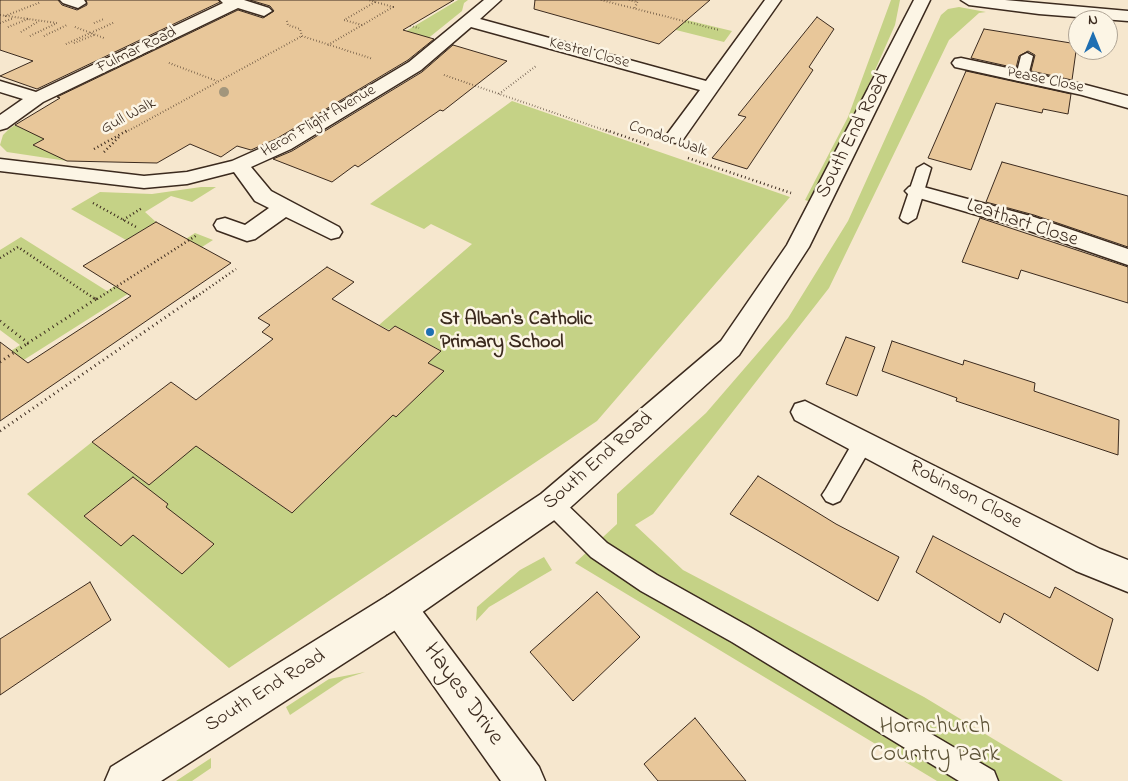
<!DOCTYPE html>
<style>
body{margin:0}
#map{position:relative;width:1128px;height:781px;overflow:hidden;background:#f6e7ce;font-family:"Indie Flower",sans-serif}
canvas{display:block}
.north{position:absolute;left:1068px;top:10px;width:50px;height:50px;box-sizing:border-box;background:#fcf5e5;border:1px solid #afa495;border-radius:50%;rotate:0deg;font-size:14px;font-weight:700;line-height:20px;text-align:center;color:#3b2a1e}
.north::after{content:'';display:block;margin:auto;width:18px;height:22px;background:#1f6fb2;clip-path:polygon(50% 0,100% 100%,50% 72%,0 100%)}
</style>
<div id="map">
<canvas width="1128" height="781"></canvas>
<div class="north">N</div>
</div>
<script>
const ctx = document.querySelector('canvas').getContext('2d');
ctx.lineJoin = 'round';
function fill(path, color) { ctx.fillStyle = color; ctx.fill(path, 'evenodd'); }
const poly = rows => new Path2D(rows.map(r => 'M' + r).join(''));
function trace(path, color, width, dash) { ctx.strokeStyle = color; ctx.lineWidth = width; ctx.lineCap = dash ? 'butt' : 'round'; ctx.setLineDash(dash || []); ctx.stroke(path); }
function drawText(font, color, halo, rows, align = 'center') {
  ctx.font = font + ' "Indie Flower",sans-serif'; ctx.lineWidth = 5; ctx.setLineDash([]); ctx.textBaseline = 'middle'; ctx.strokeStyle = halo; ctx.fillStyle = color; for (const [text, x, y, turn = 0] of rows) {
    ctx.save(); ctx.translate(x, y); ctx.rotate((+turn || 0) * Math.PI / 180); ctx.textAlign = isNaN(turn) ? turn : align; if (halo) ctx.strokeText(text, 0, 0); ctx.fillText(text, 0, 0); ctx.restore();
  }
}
fill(poly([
 [458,0,468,0,464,3,462,11,395,65,366,55],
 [891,0,900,0,895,25,842,145,811,202,805,200,848,117],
 [959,7,986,12,979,13,949,40,829,288,653,514,635,525,683,570,924,697,1063,781,937,781,575,563,617,524,617,494,706,413,788,318,848,221,941,15,948,9],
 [637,8,732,31,724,42,660,26],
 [60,99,45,139,33,145,97,145,67,161,7,152,0,145,3,135,9,129,15,125,25,130,56,106,51,103],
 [512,101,790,197,597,421,229,668,27,494,92,442,142,479,209,435,230,470,292,513,363,444,327,376,396,417,444,371,428,363,440,350,395,326,389,330,379,325,472,244,431,224,424,229,370,204],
 [201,187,216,187,192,202,171,196,145,212,156,222,126,240,71,209,100,192,152,194],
 [195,233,213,240,0,375,0,358,20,345,0,330,0,250,21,237,107,291],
 [544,557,552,570,489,607,476,621,477,607,520,570],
 [365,672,344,679,290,715,286,707,329,679],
 [211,758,211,768,192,781,176,781]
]), '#c5d286');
const building = poly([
 [0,0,58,0,62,5,77,10,87,5,86,0,218,0,220,2,37,89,0,76,33,61,0,50,0,0],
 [250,0,454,0,403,30,434,39,408,60,276,139,251,150,237,146,221,157,190,144,157,163,67,161,33,145,44,139,15,125,60,98,57,97,238,10,263,18,274,11,270,6,250,0],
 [535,0,710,0,659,44,534,9,535,0],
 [817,17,834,29,809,67,813,70,747,169,712,158,746,117,738,115,817,17],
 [984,29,1077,44,1072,80,1031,71,1035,55,1028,51,1019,56,1016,68,971,58,984,29],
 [453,45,507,61,443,111,440,110,358,167,355,165,332,182,273,159,292,151,422,72,453,45],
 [966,71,1071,94,1068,114,1043,109,1042,113,996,103,971,170,928,158,966,71],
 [1002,162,1128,196,1128,247,1034,215,986,202,1002,162],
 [980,218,1128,267,1128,303,1021,270,1018,279,962,262,980,218],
 [156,222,231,263,0,421,0,342,28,363,131,296,83,266,156,222],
 [327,267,354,282,332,299,389,331,395,326,441,351,428,363,444,371,396,417,393,415,292,513,196,446,149,485,92,442,171,382,196,400,273,339,262,332,270,325,258,318,327,267],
 [846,337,875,347,857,396,826,384,846,337],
 [892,341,963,365,964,360,1035,383,1034,391,1119,420,1118,455,956,401,957,398,882,371,892,341],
 [758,476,836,524,899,557,878,601,730,514,758,476],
 [133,477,168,504,166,507,214,544,182,574,133,535,121,546,84,516,133,477],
 [933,536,1050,598,1055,587,1113,619,1098,671,1004,613,1000,623,916,572,933,536],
 [90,582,111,620,0,695,0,639,90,582],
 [597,592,640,637,573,701,530,652,597,592],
 [695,718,746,781,658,781,644,764,695,718]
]);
fill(building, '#e8c79a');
trace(building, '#3b2a1e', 1);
const service = poly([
 [1027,53,1033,56,1028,76,1026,79,1018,79,1016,76,1021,56,1027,53],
 [924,164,931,168,916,218,908,223,903,221,900,218,917,168,924,164],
 [863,435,870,437,873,443,870,449,840,501,833,504,826,501,822,495,826,489,856,437,863,435],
 [552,495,559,497,607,543,657,575,748,626,994,771,998,781,959,781,732,642,641,591,591,557,545,511,541,504,545,497,552,495]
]);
const minor = poly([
 [60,0,84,0,86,3,78,8,63,3,60,0],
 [220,0,244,0,269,8,272,11,264,16,238,8,43,102,7,128,0,130,0,115,23,99,0,92,0,81,36,92,223,3,220,0],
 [484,0,501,0,480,19,706,81,765,0,781,0,682,141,675,143,668,141,665,137,700,90,471,27,421,70,291,149,251,167,271,191,339,227,342,232,339,237,331,239,286,217,255,239,247,241,217,230,214,225,217,220,225,218,245,225,269,208,255,201,234,172,187,184,144,188,0,171,0,159,144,176,187,172,232,161,277,141,409,62,484,0],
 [961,58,1086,85,1128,96,1128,108,1082,95,955,67,952,63,955,59,961,58],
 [916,185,1034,217,1128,249,1128,265,1018,227,909,195,905,191,909,187,916,185],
 [805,401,1100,549,1128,560,1128,592,1076,571,795,420,791,412,795,404,805,401],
 [399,591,411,596,539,767,545,781,501,781,387,620,382,608,387,596,399,591]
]);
const tertiary = poly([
 [914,0,930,0,809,247,739,355,563,514,411,620,161,781,105,781,111,767,387,596,541,494,721,341,787,245,914,0],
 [961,0,1005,0,1128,11,1128,21,1039,14,969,5,961,0]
]);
trace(service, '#3b2a1e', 3);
trace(minor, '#3b2a1e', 3);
trace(tertiary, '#3b2a1e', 3);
trace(poly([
 [601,0,719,30],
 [629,0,637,2],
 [635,8,638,0],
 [0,15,57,23],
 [5,16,41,2],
 [287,21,288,25,300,29,302,36,373,59],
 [0,23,14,18],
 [94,23,104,19],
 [362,25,344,20,375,2],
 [410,26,419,28],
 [8,27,28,19],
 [75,27,104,38],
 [21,32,39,21],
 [30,36,57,23],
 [44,36,67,25],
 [74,43,94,35],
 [66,44,115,22],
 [328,45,393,7,369,0],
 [169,63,217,81],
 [444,75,610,132],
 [499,94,536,66],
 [126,132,302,36]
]), '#3b2a1e', 2, [0.5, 2.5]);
trace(poly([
 [606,130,649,145],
 [94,149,128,130],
 [104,152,119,137],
 [688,158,791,193],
 [93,203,138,228],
 [123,220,142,208],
 [0,258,18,247,95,299],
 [97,299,197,235],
 [193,299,236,269]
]), '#3b2a1e', 2.5, [1, 3]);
trace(poly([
 [96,299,99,297],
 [0,321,28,343,96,299,93,297],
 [0,362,28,343],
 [0,431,195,297]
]), '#3b2a1e', 3, [1, 4]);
fill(service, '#fcf5e5');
fill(minor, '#fcf5e5');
fill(tertiary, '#fcf5e5');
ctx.fillStyle = '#a2967c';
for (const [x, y] of [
 [224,92]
]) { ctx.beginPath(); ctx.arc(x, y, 5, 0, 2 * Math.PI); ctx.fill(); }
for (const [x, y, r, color] of [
 [430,332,5,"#1f6fb2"]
]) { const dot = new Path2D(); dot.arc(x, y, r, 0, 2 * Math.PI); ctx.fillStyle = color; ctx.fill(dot); trace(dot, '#fcf5e5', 2); }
drawText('16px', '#3b2a1e', '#fcf5e5', [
 ["Fulmar Road",137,51,-26],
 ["Kestrel Close",589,54,15],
 ["Pease Close",1045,81,12],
 ["Gull Walk",129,117,-28],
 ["Heron Flight Avenue",319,122,-30],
 ["Condor Walk",668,140,19]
]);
drawText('20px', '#3b2a1e', '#fcf5e5', [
 ["South End Road",854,136,-63],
 ["Leathart Close",1022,224,18],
 ["South End Road",599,462,-41],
 ["Robinson Close",965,496,28],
 ["South End Road",266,692,-32]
]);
drawText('bold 20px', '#3b2a1e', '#fcf5e5', [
 ["St Alban's Catholic",440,321],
 ["Primary School",440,344]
], 'left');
drawText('24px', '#3b2a1e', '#fcf5e5', [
 ["Hayes Drive",462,695,54]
]);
drawText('24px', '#5e5438', '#fcf5e5', [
 ["Hornchurch",935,728],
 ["Country Park",935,756]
]);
</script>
